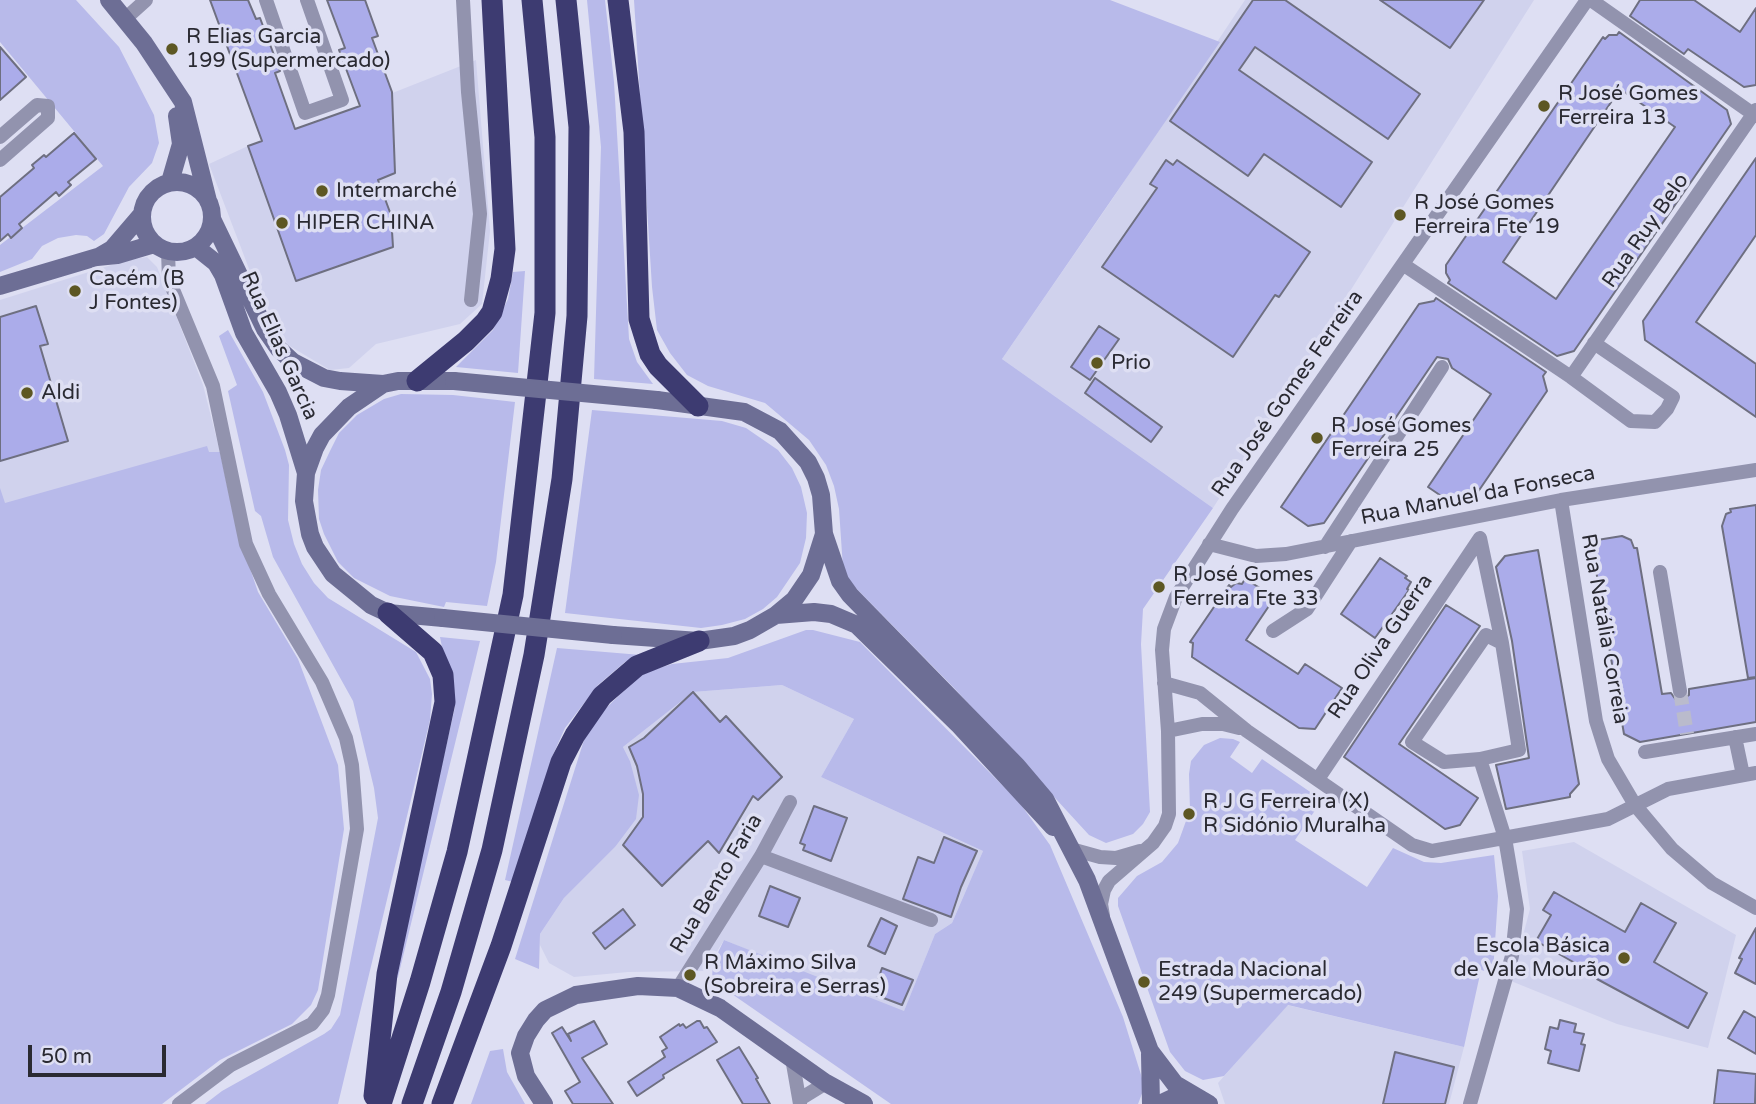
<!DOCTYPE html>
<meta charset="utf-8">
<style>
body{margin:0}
#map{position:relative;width:1756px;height:1104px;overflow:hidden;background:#dedff3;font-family:"Varela Round",sans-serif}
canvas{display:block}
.scale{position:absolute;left:28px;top:1045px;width:138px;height:32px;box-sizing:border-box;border:4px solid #2a2a32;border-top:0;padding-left:9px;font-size:21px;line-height:24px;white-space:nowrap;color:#2a2a32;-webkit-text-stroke:5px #dedff3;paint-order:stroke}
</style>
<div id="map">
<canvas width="1756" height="1104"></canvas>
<div class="scale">50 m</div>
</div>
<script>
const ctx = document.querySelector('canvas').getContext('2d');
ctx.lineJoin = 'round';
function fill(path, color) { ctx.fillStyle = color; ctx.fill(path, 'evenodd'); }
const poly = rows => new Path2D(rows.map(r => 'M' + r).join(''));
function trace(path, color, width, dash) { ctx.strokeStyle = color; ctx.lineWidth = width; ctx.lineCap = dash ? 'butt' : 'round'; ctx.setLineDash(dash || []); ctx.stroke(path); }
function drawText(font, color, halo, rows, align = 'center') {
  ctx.font = font + ' "Varela Round",sans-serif'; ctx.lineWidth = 7; ctx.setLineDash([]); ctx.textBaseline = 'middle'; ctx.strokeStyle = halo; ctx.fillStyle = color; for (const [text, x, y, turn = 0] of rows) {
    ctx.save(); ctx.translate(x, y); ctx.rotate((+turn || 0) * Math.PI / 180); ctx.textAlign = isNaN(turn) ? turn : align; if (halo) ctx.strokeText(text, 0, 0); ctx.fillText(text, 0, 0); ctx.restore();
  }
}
fill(poly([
 [1245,0,1534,0,1213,508,1002,359,1111,201],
 [476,60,490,231,482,304,460,324,376,344,349,368,330,370,288,345,256,287,209,164,248,146,352,109],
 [147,257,157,267,203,385,220,452,0,518,0,300,127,260],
 [782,685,854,719,821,777,983,851,952,923,935,934,903,1014,724,940,705,971,628,972,574,977,549,963,540,945,540,934,564,898,615,847,630,761,623,747,693,692],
 [1574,842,1736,935,1708,1048,1617,1024,1511,981,1530,909,1522,851],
 [1287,1005,1464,1047,1449,1104,1225,1104,1218,1083]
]), '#d0d2ed');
fill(poly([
 [0,0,76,0,119,47,154,115,159,143,152,163,129,187,104,234,94,241,87,236,76,235,58,238,42,246,32,259,0,272,0,245,103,166,0,42],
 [587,0,605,0,614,82,629,339,637,362,653,384,594,379,601,147],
 [634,0,1110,0,1220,42,1002,359,1213,508,1143,609,1141,644,1150,812,1143,824,1133,834,1106,843,1089,835,955,689,850,582,843,568,839,509,834,486,826,465,809,440,765,403,708,386,687,375,670,353,657,330,652,287],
 [525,271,518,373,456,367,493,330,508,299,513,272],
 [228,330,263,392,285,450,289,465,288,520,294,544,302,564,314,583,328,598,416,652,430,679,432,694,430,720,338,1104,205,1104,222,1091,324,1034,331,1029,340,1015,378,818,374,788,353,701,273,557,261,516,255,511,228,391,237,385,219,336],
 [401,394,453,395,515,402,496,562,487,606,446,602,444,607,390,596,354,578,338,562,324,534,319,519,318,490,321,470,330,451,339,433,357,415,384,399],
 [592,410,722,421,746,428,778,450,792,468,801,487,807,513,806,538,800,563,777,597,763,609,745,619,722,625,701,628,565,613],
 [207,446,209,452,220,452,236,527,258,592,298,659,338,765,344,829,318,990,311,1005,292,1024,220,1060,162,1104,0,1104,0,488,5,503],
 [806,630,813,630,860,642,1019,802,1050,845,1123,1017,1142,1078,1143,1091,1138,1104,891,1104,716,983,712,978,713,963,724,940,904,1011,935,934,952,923,983,851,821,777,854,719,782,685,693,692,623,747,630,761,639,795,636,819,615,847,564,898,540,934,539,969,515,959,584,740,599,715,639,676,653,670,672,664,728,658],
 [440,637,480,641,398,977,392,984,455,707,453,673,443,652],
 [557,648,641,655,625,662,598,685,565,728,552,757,513,882,505,880],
 [1220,738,1233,739,1240,742,1230,757,1252,773,1262,759,1322,800,1295,840,1367,887,1393,848,1424,862,1441,863,1494,855,1498,896,1493,973,1481,970,1464,1047,1288,1005,1224,1076,1203,1080,1185,1071,1170,1052,1118,906,1118,898,1137,876,1162,862,1178,843,1190,810,1189,774,1191,761,1204,745],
 [503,1049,507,1072,525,1104,471,1104,490,1051]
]), '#b8baea');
const building = poly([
 [210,0,248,0,256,19,260,18,280,71,275,73,295,129,360,106,339,50,345,48,327,0,365,0,378,36,372,38,392,92,395,173,378,180,391,215,393,247,296,281,248,146,262,141,210,0],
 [1253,0,1285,0,1420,94,1388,139,1255,47,1239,70,1372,162,1341,207,1264,154,1248,176,1170,121,1253,0],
 [1380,0,1484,0,1450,48,1380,0],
 [1640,0,1694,0,1740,32,1756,8,1756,85,1744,87,1688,49,1684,54,1630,16,1640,0],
 [1619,32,1727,110,1731,124,1574,351,1557,356,1448,283,1450,280,1446,273,1446,265,1603,37,1605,39,1609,35,1617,35,1619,32],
 [1620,89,1675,127,1556,299,1503,262,1620,89],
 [0,47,26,77,0,100,0,47],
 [74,133,96,159,68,182,71,185,59,196,56,192,19,224,22,228,11,238,8,234,0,241,0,197,34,168,32,165,44,155,46,157,74,133],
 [1756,158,1756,235,1696,322,1756,364,1756,417,1645,340,1643,321,1756,158],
 [1166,160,1173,165,1177,160,1310,252,1279,297,1275,295,1233,357,1102,267,1157,188,1150,184,1166,160],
 [1436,298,1546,372,1543,376,1547,391,1471,502,1456,506,1428,487,1491,394,1452,368,1448,359,1437,357,1324,523,1308,526,1281,507,1419,304,1434,301,1436,298],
 [36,306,48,344,40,346,68,441,0,461,0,317,36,306],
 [1099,326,1119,339,1090,380,1071,367,1099,326],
 [1095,378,1162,427,1151,442,1085,393,1095,378],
 [1756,505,1756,677,1748,678,1722,526,1726,514,1731,512,1730,509,1756,505],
 [1622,536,1631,540,1634,548,1637,548,1662,694,1671,693,1676,700,1682,700,1689,695,1689,689,1756,678,1756,722,1640,742,1624,734,1591,541,1622,536],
 [1538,550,1579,784,1570,794,1570,797,1506,809,1496,765,1529,758,1512,641,1496,567,1505,556,1538,550],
 [1380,558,1407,576,1405,578,1411,582,1407,589,1409,590,1375,638,1341,614,1380,558],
 [1245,579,1275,597,1246,640,1298,674,1305,664,1342,688,1315,729,1299,728,1192,657,1193,643,1190,642,1229,585,1231,587,1236,583,1242,584,1245,579],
 [1446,605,1480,626,1399,744,1478,798,1460,825,1445,829,1344,757,1446,605],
 [693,692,720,722,726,716,782,777,758,800,753,796,719,853,708,841,662,886,623,845,643,817,643,794,637,766,629,747,644,738,693,692],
 [814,806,847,818,831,861,803,850,805,845,800,843,814,806],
 [944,837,977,851,961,887,951,917,903,899,918,857,934,863,944,837],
 [770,886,800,898,788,927,759,916,770,886],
 [1554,892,1625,932,1641,903,1676,923,1654,962,1707,993,1688,1028,1597,979,1598,976,1536,941,1551,915,1543,910,1554,892],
 [623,909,635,925,605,949,593,933,623,909],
 [881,918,897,926,885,954,868,946,881,918],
 [1756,928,1756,984,1735,973,1742,959,1739,958,1756,928],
 [882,968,913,980,902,1005,873,994,882,968],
 [1744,1011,1756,1018,1756,1054,1728,1038,1744,1011],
 [1560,1020,1576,1024,1574,1032,1584,1034,1581,1044,1585,1045,1579,1071,1548,1063,1551,1051,1545,1049,1550,1027,1558,1029,1560,1020],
 [594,1021,607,1044,582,1058,613,1104,573,1104,565,1091,580,1082,552,1033,562,1027,571,1041,568,1034,594,1021],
 [697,1021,700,1021,704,1028,707,1027,717,1042,663,1075,664,1078,637,1096,628,1082,665,1057,662,1051,667,1048,660,1037,679,1024,680,1026,683,1024,686,1028,697,1021],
 [739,1047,758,1078,756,1079,770,1104,743,1104,717,1060,739,1047],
 [1395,1052,1454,1067,1445,1104,1383,1104,1395,1052],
 [1718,1070,1756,1074,1755,1104,1714,1104,1718,1070]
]);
fill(building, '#abacea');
trace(building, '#6e6f81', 2);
trace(poly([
 [1680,691,1687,734]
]), '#babbcc', 14, [14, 7]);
trace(poly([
 [266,0,305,113,342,100,307,0],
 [463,0,468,92,480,214,471,300],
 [1591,0,1756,116],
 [126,18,146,0],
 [0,137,37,105,48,106,48,118,0,160],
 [168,251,169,280,213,386,246,544,269,594,322,682,346,738,352,765,357,829,328,995,323,1010,312,1024,231,1065,179,1104],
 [1404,265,1571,377,1631,421,1655,422,1667,409,1673,397,1594,343],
 [1571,377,1756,110],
 [1561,500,1596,721,1608,759,1635,805,1672,849,1712,883,1756,908],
 [1480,538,1502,643],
 [1209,544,1256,556,1286,554,1561,500,1756,470],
 [1325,547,1442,367],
 [1660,572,1680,691],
 [1273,631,1307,609,1351,541],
 [1164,683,1200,693,1247,731,1412,845,1432,851,1608,819,1668,789,1756,773],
 [1168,731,1202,724,1223,724,1239,728],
 [1735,737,1743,775],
 [1645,752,1756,734],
 [1318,779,1480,538],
 [1071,849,1100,857,1116,858,1140,851],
 [761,856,931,920],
 [1103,916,1101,904,1104,890,1109,881,1153,843,1165,826,1169,814,1168,731,1162,650,1164,629,1176,597,1232,509,1587,0],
 [678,988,761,856,790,802],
 [792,1058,800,1104],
 [800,1099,826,1083],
 [1470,1104,1512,956,1517,909,1505,838,1480,759,1519,750,1502,643,1486,635,1412,742,1444,762,1480,759]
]), '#9293ae', 14);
trace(poly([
 [109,0,144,43,183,102,208,201],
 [170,182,181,144,177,116],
 '142 217a35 35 0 1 1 70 0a35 35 0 1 1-70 0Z',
 [212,219,265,329,279,349,293,362,324,378,340,381,383,384,398,381,454,381],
 [196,247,216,263,223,275,244,333,278,392,288,415,306,473],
 [100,256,112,249,142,214],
 [0,286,97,257,117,255,154,244],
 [383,384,349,407,322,435,315,448,306,473,304,501,310,534,315,547,333,574,371,605,388,613,443,618],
 [824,534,840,581,850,595,1017,766,1045,799,1087,880,1150,1051,1175,1084,1209,1104],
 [776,615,814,612,831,614,857,625,958,724,1053,827],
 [613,635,699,641,734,636,750,630,776,615,794,600,811,575,824,534,821,495,816,478,808,462,780,431,744,412,657,400],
 [1150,1054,1151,1104],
 [544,1104,526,1076,520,1053,526,1036,536,1020,545,1010,576,995,638,986,678,988,720,1008,826,1083,864,1104],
 [1160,1104,1179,1095,1192,1095]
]), '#6d6e95', 18);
trace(poly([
 [618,0,634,132,639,319,650,354,658,366,698,406],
 [417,381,466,341,485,322,492,312,501,279,505,249,492,0],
 [374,1096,387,974,445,702,443,675,433,652,388,613],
 [381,1104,420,982,457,852,513,595,545,313,545,137,532,0],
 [412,1104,451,992,492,850,534,655,562,479,577,316,579,127,566,0],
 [442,1104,501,946,561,762,575,735,602,696,637,666,699,641]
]), '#3d3b71', 21);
trace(poly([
 [454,381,657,400],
 [443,618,613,635]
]), '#6d6e95', 18);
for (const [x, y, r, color] of [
 [172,49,7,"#5d5723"],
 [1544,106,7,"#5d5723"],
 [322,191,7,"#5d5723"],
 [1400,215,7,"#5d5723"],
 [282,223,7,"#5d5723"],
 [75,291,7,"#5d5723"],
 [1097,363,7,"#5d5723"],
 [27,393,7,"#5d5723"],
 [1317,438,7,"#5d5723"],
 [1159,587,7,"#5d5723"],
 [1189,814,7,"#5d5723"],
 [1624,958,7,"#5d5723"],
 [690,975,7,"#5d5723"],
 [1144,982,7,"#5d5723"]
]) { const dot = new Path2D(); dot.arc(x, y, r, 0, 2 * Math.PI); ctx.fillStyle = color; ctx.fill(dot); trace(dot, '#dedff3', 2.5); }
drawText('21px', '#2a2a32', '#dedff3', [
 ["R Elias Garcia",186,37],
 ["199 (Supermercado)",186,61],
 ["R José Gomes",1558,94],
 ["Ferreira 13",1558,118],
 ["Intermarché",336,191],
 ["R José Gomes",1414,203],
 ["Ferreira Fte 19",1414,227],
 ["HIPER CHINA",296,223],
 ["Cacém (B",89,279],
 ["J Fontes)",89,303],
 ["Prio",1111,363],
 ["Aldi",41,393],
 ["R José Gomes",1331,426],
 ["Ferreira 25",1331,450],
 ["R José Gomes",1173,575],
 ["Ferreira Fte 33",1173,599],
 ["R J G Ferreira (X)",1203,802],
 ["R Sidónio Muralha",1203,826],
 ["Escola Básica",1610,946,"right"],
 ["de Vale Mourão",1610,970,"right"],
 ["R Máximo Silva",704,963],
 ["(Sobreira e Serras)",704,987],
 ["Estrada Nacional",1158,970],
 ["249 (Supermercado)",1158,994]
], 'left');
drawText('21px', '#2a2a32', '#dedff3', [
 ["Rua Ruy Belo",1646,231,-55],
 ["Rua Elias Garcia",279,346,66],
 ["Rua José Gomes Ferreira",1288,394,-55],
 ["Rua Manuel da Fonseca",1478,496,-11],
 ["Rua Natália Correia",1604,629,80],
 ["Rua Oliva Guerra",1381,647,-56],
 ["Rua Bento Faria",717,884,-59]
]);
</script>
